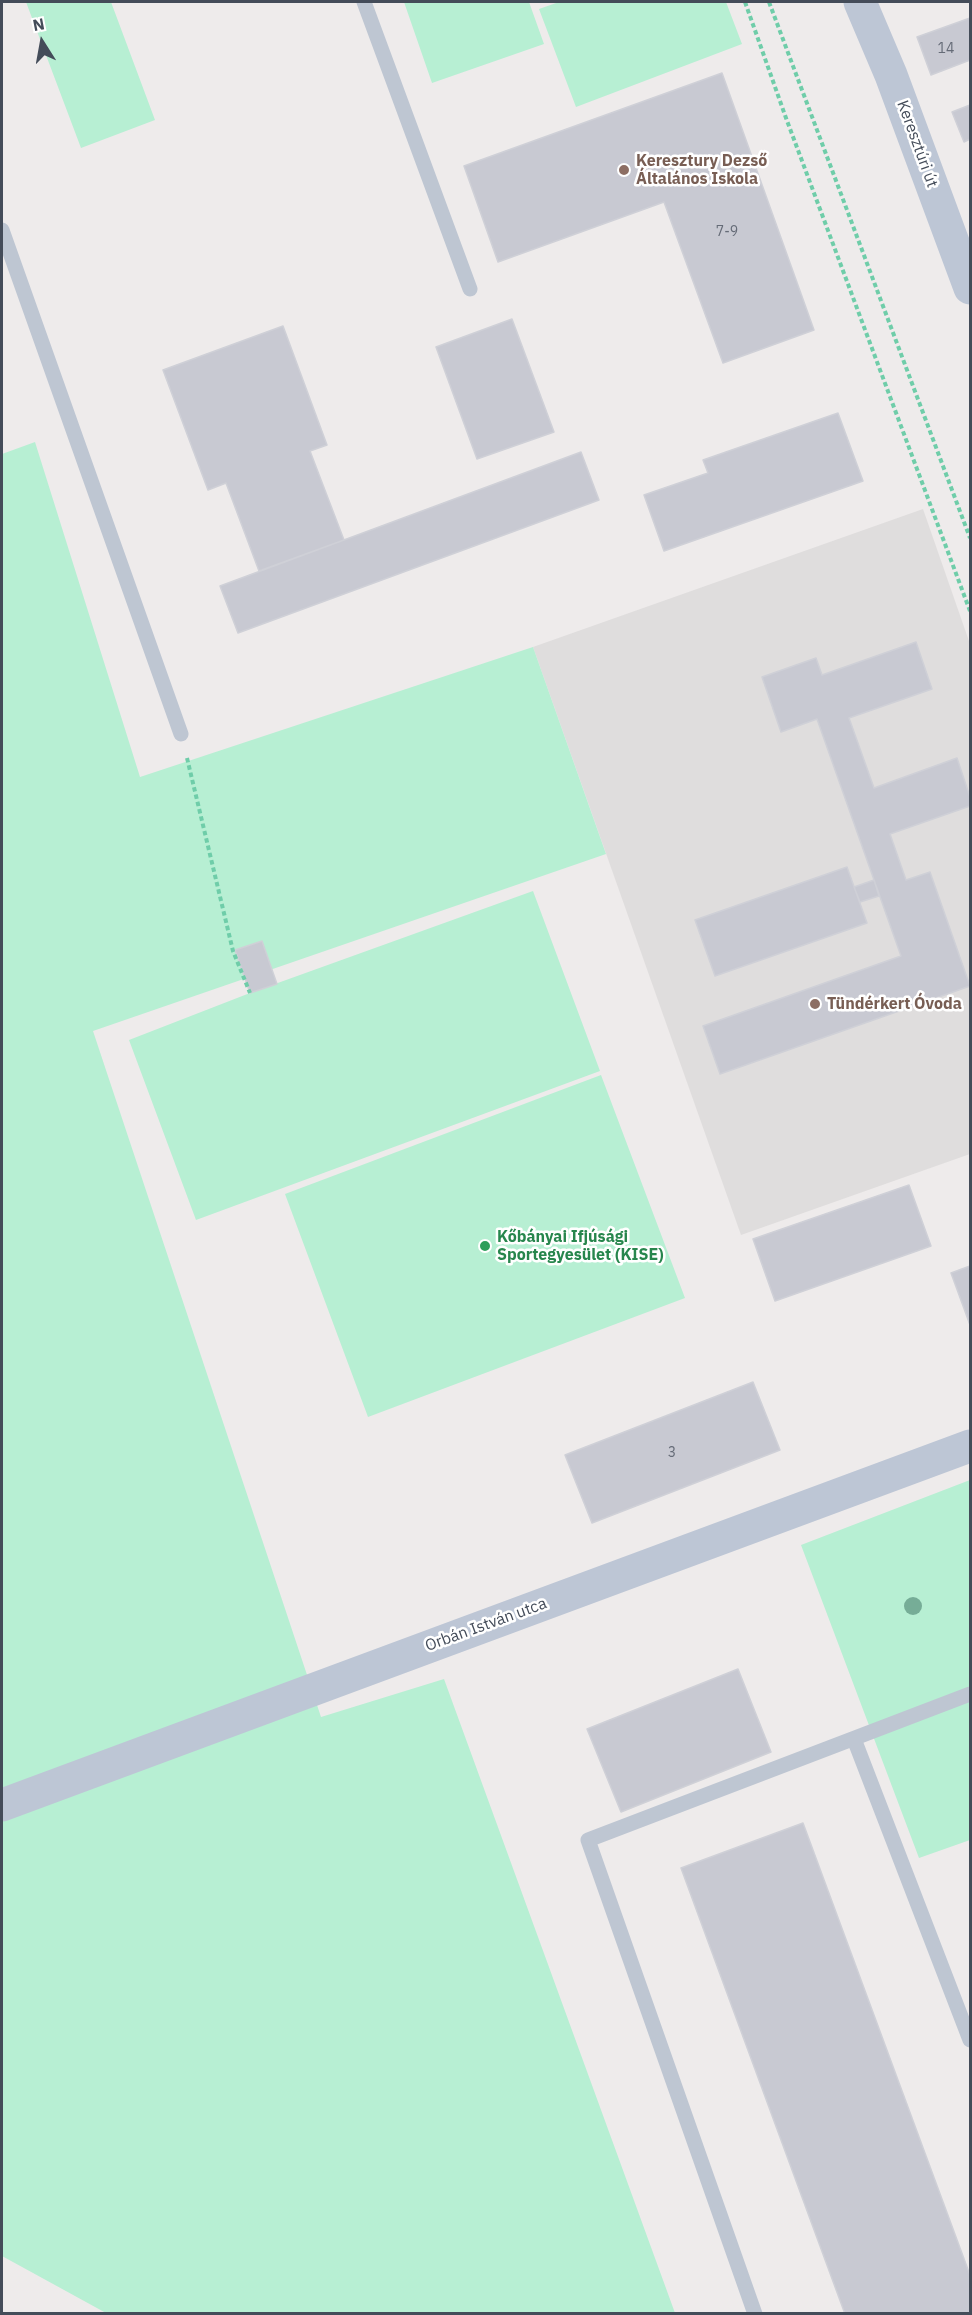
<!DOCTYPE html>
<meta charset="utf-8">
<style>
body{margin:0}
#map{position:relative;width:972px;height:2315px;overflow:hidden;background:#eeebeb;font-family:"IBM Plex Sans",sans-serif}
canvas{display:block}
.frame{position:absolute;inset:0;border:3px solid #444c59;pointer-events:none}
.north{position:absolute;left:12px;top:12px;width:60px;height:60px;-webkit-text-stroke:4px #fff;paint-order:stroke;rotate:349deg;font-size:16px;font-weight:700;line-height:24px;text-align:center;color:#444c59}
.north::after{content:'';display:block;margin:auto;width:21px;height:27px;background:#444c59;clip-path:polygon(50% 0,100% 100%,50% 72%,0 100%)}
</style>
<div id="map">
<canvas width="972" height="2315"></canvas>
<div class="frame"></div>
<div class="north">N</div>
</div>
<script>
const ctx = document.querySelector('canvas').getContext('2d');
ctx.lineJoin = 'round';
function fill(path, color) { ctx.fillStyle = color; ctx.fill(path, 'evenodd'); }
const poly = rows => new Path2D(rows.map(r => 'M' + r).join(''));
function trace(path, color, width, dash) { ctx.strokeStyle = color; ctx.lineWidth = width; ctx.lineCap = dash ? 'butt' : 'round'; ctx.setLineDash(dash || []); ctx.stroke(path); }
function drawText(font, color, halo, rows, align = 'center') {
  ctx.font = font + ' "IBM Plex Sans",sans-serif'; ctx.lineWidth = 5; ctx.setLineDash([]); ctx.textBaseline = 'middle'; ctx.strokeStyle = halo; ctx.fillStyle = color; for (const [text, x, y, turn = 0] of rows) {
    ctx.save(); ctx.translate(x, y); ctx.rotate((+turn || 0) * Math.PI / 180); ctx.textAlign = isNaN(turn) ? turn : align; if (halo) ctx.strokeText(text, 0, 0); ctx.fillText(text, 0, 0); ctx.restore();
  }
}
fill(poly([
 [923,509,970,644,970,1154,741,1235,533,647]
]), '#dfdddd');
fill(poly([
 [26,2,111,2,155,120,81,148],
 [404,2,529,2,544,44,432,83],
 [559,2,726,2,742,44,576,107,539,9],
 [35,442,140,777,533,647,606,854,93,1031,321,1717,444,1679,675,2313,106,2313,2,2256,2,454],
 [533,891,600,1071,196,1220,129,1040,250,993],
 [601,1075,685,1298,368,1417,285,1194],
 [970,1480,970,1840,919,1858,801,1545]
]), '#b7efd3');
const building = poly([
 [970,18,970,60,931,75,917,37,970,18],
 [722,73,814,330,723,363,664,202,498,262,464,166,722,73],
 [970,105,970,139,964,142,952,112,970,105],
 [512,319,554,432,477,459,436,347,512,319],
 [283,326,327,445,310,451,344,540,259,571,226,483,208,490,163,370,283,326],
 [838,413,863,481,664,551,644,495,708,473,703,460,838,413],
 [581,452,599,500,238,633,220,586,581,452],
 [916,642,932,689,849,718,874,788,957,758,970,797,970,806,890,834,906,880,930,872,970,986,720,1074,703,1026,901,956,817,719,781,732,762,677,816,658,822,675,916,642],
 [847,867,867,923,715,976,695,920,847,867],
 [874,880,879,896,860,902,854,887,874,880],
 [262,941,277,984,250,993,235,950,262,941],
 [909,1185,931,1246,775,1301,753,1239,909,1185],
 [970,1266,970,1325,951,1273,970,1266],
 [753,1382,780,1450,592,1523,565,1455,753,1382],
 [738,1669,771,1752,621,1812,587,1729,738,1669],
 [803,1823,970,2275,970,2314,845,2314,681,1868,803,1823]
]);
fill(building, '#c8c9d2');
trace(building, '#cfd0d7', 1.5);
trace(poly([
 [745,2,786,118,970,611],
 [769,2,970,538],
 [187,758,233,951,250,993]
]), '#6fcda9', 4, [4.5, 3]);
trace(poly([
 [364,2,470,289],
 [2,230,181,734],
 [854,1739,970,2040],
 [755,2314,588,1840,970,1694]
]), '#bec6d2', 15);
trace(poly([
 [860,2,891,75,970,288],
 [2,1805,970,1446]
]), '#bdc6d5', 33);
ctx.fillStyle = '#76ad97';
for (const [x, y] of [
 [913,1606]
]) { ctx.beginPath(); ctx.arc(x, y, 9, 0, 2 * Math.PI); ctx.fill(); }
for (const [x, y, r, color] of [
 [624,170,6,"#8d6e63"],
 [815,1004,6,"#8d6e63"],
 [485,1246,6,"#2e9e5b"]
]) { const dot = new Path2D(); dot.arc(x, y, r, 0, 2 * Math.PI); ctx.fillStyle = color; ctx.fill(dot); trace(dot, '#fff', 2); }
drawText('14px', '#656b77', null, [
 ["14",946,49],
 ["7-9",727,232],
 ["3",672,1453]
]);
drawText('16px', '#444c59', '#fff', [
 ["Keresztúri út",917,144,70],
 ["Orbán István utca",486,1625,-20]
]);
drawText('bold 16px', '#785e54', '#fff', [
 ["Keresztury Dezső",636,161],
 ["Általános Iskola",636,179],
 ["Tündérkert Óvoda",827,1004]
], 'left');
drawText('bold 16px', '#27864d', '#fff', [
 ["Kőbányai Ifjúsági",497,1237],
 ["Sportegyesület (KISE)",497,1255]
], 'left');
</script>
